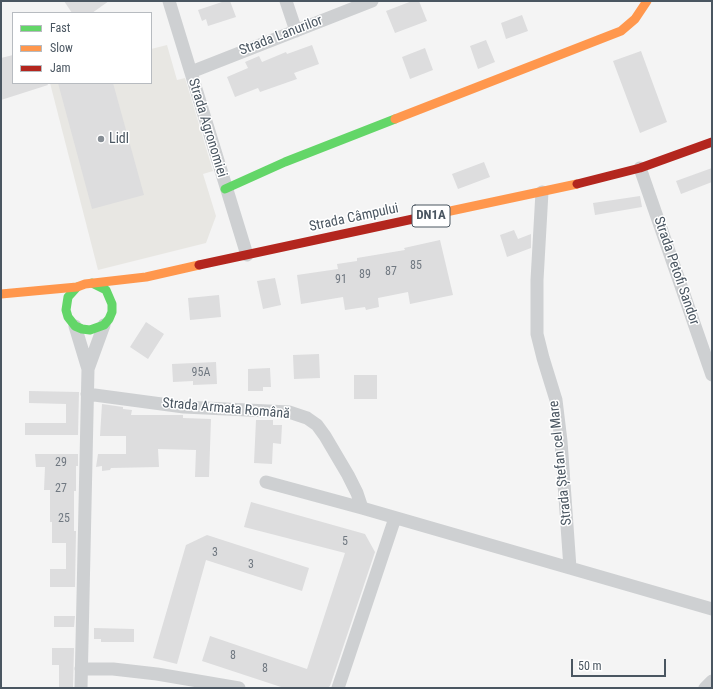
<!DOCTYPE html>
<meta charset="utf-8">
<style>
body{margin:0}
#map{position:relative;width:713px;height:689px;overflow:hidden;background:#f4f4f4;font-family:"Roboto Condensed",sans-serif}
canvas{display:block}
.frame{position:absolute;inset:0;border:2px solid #4a5661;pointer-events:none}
.legend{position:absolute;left:12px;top:12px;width:140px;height:72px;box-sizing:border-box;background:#fff;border:1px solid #b7bbc0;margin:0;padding:5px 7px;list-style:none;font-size:12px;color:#4a5661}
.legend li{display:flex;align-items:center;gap:8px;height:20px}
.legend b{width:20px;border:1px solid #b7bbc0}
.scale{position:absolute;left:571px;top:659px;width:95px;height:18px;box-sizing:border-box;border:2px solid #4a5661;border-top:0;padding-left:5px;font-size:12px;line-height:14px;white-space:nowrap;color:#4a5661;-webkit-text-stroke:3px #fff;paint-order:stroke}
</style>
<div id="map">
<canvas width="713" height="689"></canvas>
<div class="frame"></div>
<ul class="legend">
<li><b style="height:5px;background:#63d668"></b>Fast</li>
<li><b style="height:5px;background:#ff974d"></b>Slow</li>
<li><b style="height:5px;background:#b3261e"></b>Jam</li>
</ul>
<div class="scale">50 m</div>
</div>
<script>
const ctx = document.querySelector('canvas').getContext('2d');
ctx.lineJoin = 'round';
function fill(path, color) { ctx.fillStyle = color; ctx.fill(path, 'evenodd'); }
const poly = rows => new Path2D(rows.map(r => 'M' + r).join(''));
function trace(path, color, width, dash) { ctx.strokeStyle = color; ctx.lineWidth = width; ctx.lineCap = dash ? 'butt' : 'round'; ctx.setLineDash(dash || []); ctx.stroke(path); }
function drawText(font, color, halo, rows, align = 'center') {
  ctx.font = font + ' "Roboto Condensed",sans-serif'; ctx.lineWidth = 3; ctx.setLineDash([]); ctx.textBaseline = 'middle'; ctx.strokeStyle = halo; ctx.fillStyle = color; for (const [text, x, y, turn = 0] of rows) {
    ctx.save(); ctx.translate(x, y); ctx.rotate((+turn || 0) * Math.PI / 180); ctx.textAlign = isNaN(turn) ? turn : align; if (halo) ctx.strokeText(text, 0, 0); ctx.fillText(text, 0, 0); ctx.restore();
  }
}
fill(poly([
 [167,45,177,80,185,78,213,171,203,174,216,216,206,243,98,270,50,83,151,83,151,49]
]), '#e8e7e3');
fill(poly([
 [64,1,109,1,92,13,72,13],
 [225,1,230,1,236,17,208,26,206,19,202,21,198,10],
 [412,1,419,1,427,21,395,33,386,11],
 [522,15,528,31,506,39,501,23],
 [486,40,495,62,478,69,470,46],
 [312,45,319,64,294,73,297,79,260,92,258,88,235,97,227,77,248,68,245,62,259,56,262,62,286,52,287,54],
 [425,48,433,70,410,79,402,57],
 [641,51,667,122,640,133,613,61],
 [13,55,13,83,47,83,48,85,1,100,1,58],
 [58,83,113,83,144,195,92,209],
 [484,162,490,177,458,189,452,174],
 [712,168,712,182,681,194,676,181],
 [640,196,642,207,595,215,593,203],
 [514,230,518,239,531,234,531,248,507,257,500,235],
 [440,240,453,295,410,304,408,292,378,298,379,307,366,310,365,307,345,310,343,297,301,304,297,275,338,269,337,264,357,261,357,258,405,250,404,248],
 [275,278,281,305,263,309,257,281],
 [219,295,221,317,190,320,188,298],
 [146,322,164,334,148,359,130,347],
 [319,354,320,378,294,379,293,355],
 [216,362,217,384,193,385,193,381,173,382,172,364],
 [270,368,271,387,263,387,263,391,248,391,248,369],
 [354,375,377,375,377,399,354,399],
 [29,391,79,392,78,435,25,435,25,423,66,423,66,404,29,403],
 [102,404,123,407,123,409,132,410,131,415,183,415,183,418,211,419,209,477,195,477,196,450,158,449,159,467,111,468,110,470,102,471,102,466,96,467,98,454,126,454,126,436,100,436],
 [256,420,273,420,273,425,282,425,281,444,273,443,272,464,254,463],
 [35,454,78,454,78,466,76,466,76,491,74,491,74,531,76,531,75,587,50,587,50,569,66,569,66,543,52,543,52,522,50,522,50,490,44,490,45,467,36,467],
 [251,502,365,534,375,552,330,686,327,688,284,688,202,661,210,636,307,669,345,553,244,527],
 [207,535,309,568,302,591,206,560,177,664,153,658,186,545],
 [54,616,75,616,74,627,54,627],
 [94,628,134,629,134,642,101,642,101,639,94,639],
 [52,648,74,648,73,688,59,688,59,665,52,665]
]), '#ddddde');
trace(poly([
 [169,1,247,255],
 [286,1,296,31],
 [191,72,372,1],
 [640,168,712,375],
 [542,192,537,280,537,334,543,358,556,400,561,441,570,568],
 [75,326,88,369],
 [87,394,184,407,289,412,307,418,317,425,325,436,348,475,357,493,362,508],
 [266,482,362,508,712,609],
 [81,669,113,669,157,674,239,688],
 [81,688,88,369,104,325],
 [338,688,395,518],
 [705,688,712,681]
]), '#ced0d2', 13);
trace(poly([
 [225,189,285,162,395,119],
 [77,287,68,297,66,310,68,317,75,326,82,329,90,330,104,325,109,319,112,312,112,304,106,290,92,283]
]), '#63d668', 9);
trace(poly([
 [395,119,621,31,635,19,647,1],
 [427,216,577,184],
 [1,294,77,287,85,284,146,277,199,265]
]), '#ff974d', 9);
trace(poly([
 [577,184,640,168,712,142],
 [199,265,427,216]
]), '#b3261e', 9);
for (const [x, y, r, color] of [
 [101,139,4,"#868d94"]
]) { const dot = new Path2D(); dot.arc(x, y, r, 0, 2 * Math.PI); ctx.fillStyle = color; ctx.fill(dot); trace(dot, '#fff', 1.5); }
drawText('12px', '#707881', null, [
 ["85",416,266],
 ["87",391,272],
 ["89",365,275],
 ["91",341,280],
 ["95A",201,373],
 ["29",61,463],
 ["27",61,489],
 ["25",64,519],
 ["5",345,542],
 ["3",215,553],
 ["3",251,565],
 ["8",233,656],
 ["8",265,669]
]);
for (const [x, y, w] of [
 [431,216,38]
]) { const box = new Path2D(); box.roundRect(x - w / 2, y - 11, w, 22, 3); ctx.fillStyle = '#fff'; ctx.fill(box); trace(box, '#4a5661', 1); }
drawText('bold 13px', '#4a5661', null, [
 ["DN1A",431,216]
]);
drawText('14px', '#4a5661', '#fff', [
 ["Strada Lanurilor",281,36,-21],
 ["Strada Agronomiei",207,128,73],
 ["Strada Câmpului",354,218,-12],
 ["Strada Petofi Sandor",676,271,71],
 ["Strada Armata Română",226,409,5],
 ["Strada Ștefan cel Mare",561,463,-96]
]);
drawText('14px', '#4a5661', '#fff', [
 ["Lidl",109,139]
], 'left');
</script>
